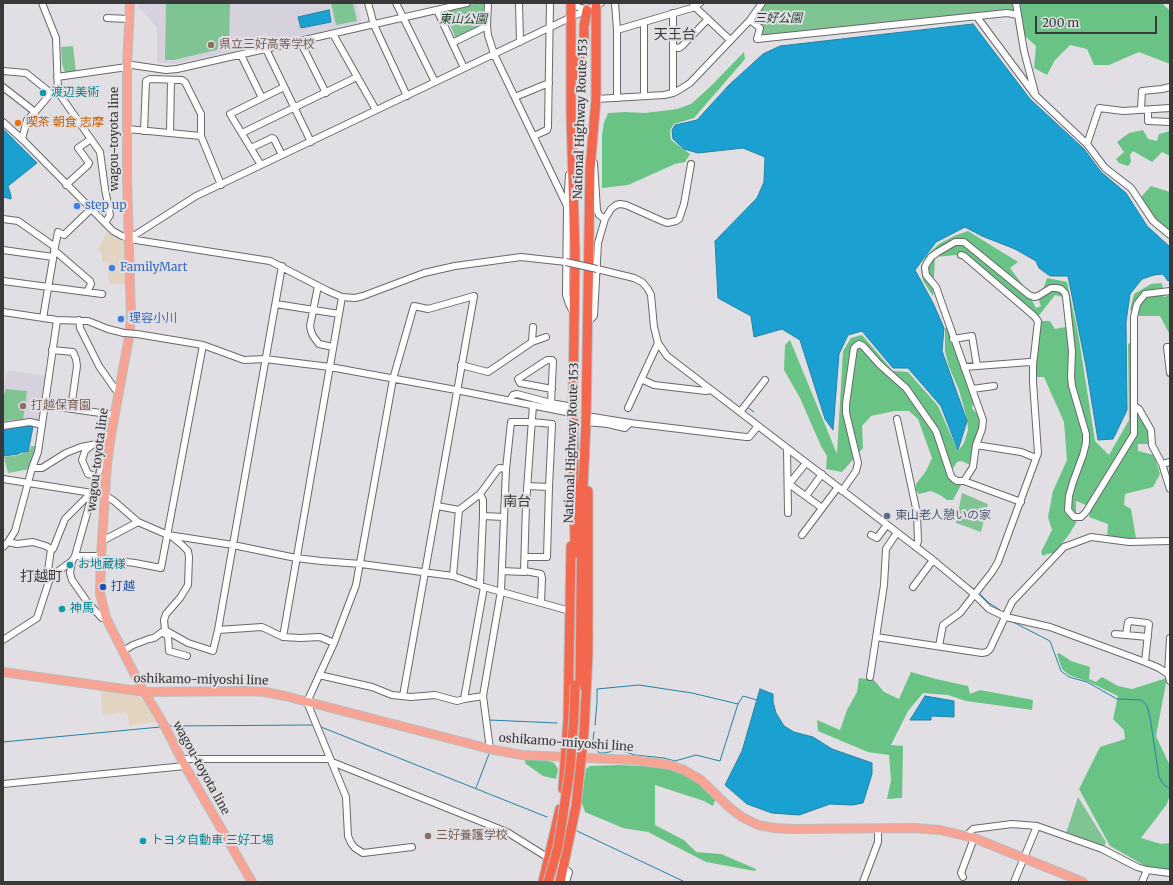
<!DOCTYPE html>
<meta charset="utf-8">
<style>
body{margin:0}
#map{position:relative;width:1173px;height:885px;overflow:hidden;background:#e1dfe3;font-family:Merriweather,serif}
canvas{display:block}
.frame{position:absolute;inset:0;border:4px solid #39393a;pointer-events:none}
.scale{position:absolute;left:1035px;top:16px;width:122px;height:18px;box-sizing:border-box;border:2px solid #39393a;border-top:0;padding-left:5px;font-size:12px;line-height:14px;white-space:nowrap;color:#39393a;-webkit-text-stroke:3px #e1dfe3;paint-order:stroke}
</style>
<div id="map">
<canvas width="1173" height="885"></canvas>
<div class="frame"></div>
<div class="scale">200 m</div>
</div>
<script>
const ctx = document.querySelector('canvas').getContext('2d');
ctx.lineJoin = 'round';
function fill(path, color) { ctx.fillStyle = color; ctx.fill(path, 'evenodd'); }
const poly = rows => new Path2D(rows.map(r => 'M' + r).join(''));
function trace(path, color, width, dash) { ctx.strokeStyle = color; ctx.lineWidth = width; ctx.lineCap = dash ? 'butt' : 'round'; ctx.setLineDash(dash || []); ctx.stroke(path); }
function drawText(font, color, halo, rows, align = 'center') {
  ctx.font = font + ' Merriweather,"Noto Sans JP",serif'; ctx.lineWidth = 4; ctx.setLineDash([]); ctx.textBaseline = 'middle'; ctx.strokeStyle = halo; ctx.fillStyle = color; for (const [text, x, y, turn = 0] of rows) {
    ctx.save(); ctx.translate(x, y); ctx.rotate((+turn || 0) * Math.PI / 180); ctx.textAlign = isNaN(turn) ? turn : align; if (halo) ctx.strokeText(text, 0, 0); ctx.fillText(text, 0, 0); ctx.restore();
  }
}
fill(poly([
 [107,232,115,238,123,241,125,244,126,284,109,284,108,262,102,262,102,253,98,250],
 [100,689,138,697,143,700,156,722,129,726,127,712,103,715]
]), '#e3d4c1');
fill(poly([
 [139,3,357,3,362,25,174,64,157,62,157,28,139,7],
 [8,370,46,376,40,424,3,423,3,391]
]), '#d5d2dd');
fill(poly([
 [166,3,230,3,229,47,174,60,165,60],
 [331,3,353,3,357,21,336,25],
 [480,3,484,3,486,5,486,23,456,39,444,10],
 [765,3,1013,3,1014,12,766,36,762,33,763,26,754,19],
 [73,46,76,72,65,73,62,64,61,47],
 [6,389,27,391,23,419,3,421,3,398],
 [31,446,38,446,30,469,8,473,4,457,19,455,23,453,28,453],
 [962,493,988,504,981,532,956,523],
 [1078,797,1106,842,1104,847,1066,833]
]), '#81c494');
fill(poly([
 [1018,3,1162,3,1170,11,1170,64,1139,52,1109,65,1094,65,1087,49,1070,45,1055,60,1047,75,1034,68,1036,46,1024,35],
 [744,52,745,59,694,118,674,124,670,130,671,140,690,154,685,162,675,164,628,185,602,188,602,135,604,123,608,113,626,112,645,113,677,109,691,104,710,87],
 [1143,130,1148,139,1157,141,1159,134,1170,131,1170,156,1162,152,1152,162,1133,151,1130,155,1131,162,1128,166,1119,163,1116,159,1124,152,1117,142,1129,133],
 [1151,186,1170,192,1170,233,1155,220,1141,197],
 [968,231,1018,262,1010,268,1025,288,1036,308,1041,306,1039,301,1047,278,1067,282,1078,333,1095,441,1109,455,1129,420,1128,344,1132,342,1133,411,1141,419,1149,422,1149,444,1138,444,1138,451,1154,455,1160,474,1153,487,1125,494,1124,505,1131,509,1136,538,1107,539,1108,524,1089,517,1091,507,1076,501,1076,523,1068,536,1054,553,1047,554,1043,556,1041,552,1052,530,1048,517,1053,491,1067,460,1064,422,1044,377,1035,377,1040,321,1050,321,1055,329,1070,326,1063,297,1055,295,1037,318,967,254,935,257,933,296,923,281,921,268,926,256,939,244,954,236],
 [1162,283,1164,297,1170,295,1170,335,1160,316,1140,316,1130,310,1134,294,1151,284],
 [945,328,948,328,974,401,972,408,974,411,978,413,981,424,970,465,962,461,957,462,949,475,952,482,961,485,953,500,947,500,940,495,931,491,919,494,916,490,916,484,926,471,932,458,918,419,909,411,894,411,871,416,862,426,863,448,842,472,826,469,827,456,821,446,800,398,784,370,785,345,790,340,837,454,843,351,851,338,862,335,893,371,908,372,938,406,958,451,964,443,968,430,967,419,959,390,949,367,945,351],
 [1059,653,1071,661,1090,667,1089,679,1096,682,1102,677,1118,686,1132,689,1167,678,1156,736,1170,766,1170,794,1167,804,1141,838,1161,844,1170,843,1170,871,1151,869,1110,846,1079,789,1100,747,1125,739,1124,730,1113,719,1118,696,1089,682,1069,675,1062,669,1057,654],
 [911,672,936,679,968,686,970,694,980,690,1033,700,1032,710,966,701,948,695,923,693,908,711,891,745,903,746,902,798,887,799,891,780,889,755,868,752,818,731,817,720,840,730,847,710,857,692,859,678,874,680,884,692,899,699],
 [524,758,548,761,554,763,558,769,556,779,543,776,526,764],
 [618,765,664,767,682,773,698,782,716,798,713,806,704,801,655,785,655,825,684,840,696,852,721,854,756,869,755,871,706,862,648,832,623,828,585,812,581,800,586,769,590,766]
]), '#69c385');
const water = poly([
 [329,10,331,22,301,28,298,17,329,10],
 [973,24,1030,99,1084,149,1101,172,1126,193,1147,226,1170,247,1170,280,1168,281,1163,274,1154,275,1142,279,1130,294,1126,322,1127,410,1113,439,1098,440,1086,366,1068,276,1050,276,1039,268,1036,261,1015,249,982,236,965,227,936,242,915,270,933,303,944,328,942,351,967,421,958,450,941,406,908,368,893,368,862,331,848,335,839,354,833,430,825,419,800,340,782,329,754,337,751,316,718,298,715,241,757,198,764,182,765,157,743,148,698,153,684,149,673,139,672,130,675,125,697,120,729,85,763,54,780,46,973,24],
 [3,129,37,163,8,186,11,196,11,199,3,197,3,129],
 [30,425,33,427,28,452,22,452,18,454,4,456,3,428,30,425],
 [760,689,773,694,773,702,776,713,784,726,794,732,813,737,832,749,872,763,872,774,863,803,852,805,830,804,799,815,772,813,747,804,725,785,742,751,760,689],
 [925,696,954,701,954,717,931,716,931,720,910,720,925,696]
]);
fill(water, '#1ba1d1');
trace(water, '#2482a4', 1);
trace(poly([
 [747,407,754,412],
 [964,582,975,590],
 [979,593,989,603,1000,610],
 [1011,621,1050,641,1061,671,1069,677,1087,682,1117,699,1142,700,1147,706,1150,717,1159,777,1164,785,1170,789],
 [489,720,557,723],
 [595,725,597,702,597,689,639,685,692,693,738,704,743,696,757,700],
 [169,726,314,725],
 [321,727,547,817],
 [594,732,592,748,597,750,599,753,604,753,619,750,635,755,664,758,675,761,696,755,720,761,738,704],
 [3,742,160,727],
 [476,788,489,754],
 [577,831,685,882]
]), '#2482a4', 1);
const minor = poly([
 [42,3,56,38,58,92,100,152,105,189,110,215,105,223],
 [368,3,374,25,407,96],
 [396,3,435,82],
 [488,3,487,26,488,35,494,54,567,206],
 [519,3,520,42],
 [574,3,578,7,587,10],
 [615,3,617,30,617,98],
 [693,3,695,7,730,40],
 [1016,3,1024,51,1035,93],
 [437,10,464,68],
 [673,13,673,93],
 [977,17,1035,95,1087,144,1105,168,1131,188,1153,221,1170,235],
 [107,18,129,19],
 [750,20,760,28,757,39,1007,13,1018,15],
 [617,30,695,7,700,3],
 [333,34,376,110],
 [300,41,326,93],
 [452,43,487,26],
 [673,47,679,48,682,46,708,19],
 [266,49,311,142],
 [241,55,262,98],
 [3,71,26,73,51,93],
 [57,77,127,67,132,65,166,70,177,69,467,3],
 [3,87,35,112,58,85],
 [644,96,644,22],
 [515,97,549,83],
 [596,99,664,95,673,93,679,90,690,83,750,20,762,3],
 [1141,109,1142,91,1162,89,1170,87],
 [1148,110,1148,121,1170,122],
 [3,122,24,141,113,231,122,236,136,240,270,261,328,291,342,297,355,298,363,296,424,273,455,266,521,257,566,262],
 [127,129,201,136,221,185],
 [144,131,146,81,150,79,182,80,185,82,201,114,201,136],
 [170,133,171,80],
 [242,133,357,77],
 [534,136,547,130,548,127,550,3],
 [22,139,27,120,35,112],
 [1087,144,1099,108,1123,111,1170,108],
 [251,148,272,138,274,139,282,155],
 [594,163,597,210,599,215,605,219],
 [261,165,230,114,284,87],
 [569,175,567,206,566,295,569,304,573,312],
 [66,185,88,165,89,163,78,148,91,139],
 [3,219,18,221,55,247,43,318],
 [128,237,135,235,196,196,601,3],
 [55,247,58,232,64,235,90,210],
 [3,250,53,257],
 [54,250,90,281,91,284,87,292],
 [282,266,218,630,262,627,283,637,300,638,320,637,334,643],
 [597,269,634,278,642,282,648,289,651,295,654,327,658,343,667,356,933,560,974,594,989,609,1006,617,1050,627,1145,662,1159,668,1168,674],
 [3,281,102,294],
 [318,286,310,326,311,331,313,336,319,344,333,347],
 [276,304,339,314],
 [3,312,57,320,88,321,108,329,124,333],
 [79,320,80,328,99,366,115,389,119,393],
 [588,322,594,316,598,243,605,219,611,209,616,205,620,204,626,205,662,221,667,223,676,221,679,219,684,204,691,164],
 [137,334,203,345,244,360,265,359,330,367,456,390,566,412],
 [953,339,972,336,977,366],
 [532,342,533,327],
 [1170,347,1167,347,1170,373],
 [52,350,73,352,76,359,77,366,71,409],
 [461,365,488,372,532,342,546,337],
 [964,367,1030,362,1033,365],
 [641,379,654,385,706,391,711,390],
 [972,389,994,386],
 [510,400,513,395,517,394,551,403,573,407],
 [551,403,553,361,552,360,547,360,518,379,520,383,552,389],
 [45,405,114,415],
 [1134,406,1139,409,1151,430,1152,445,1162,464,1170,489],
 [628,408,658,343],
 [740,412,765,380],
 [593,417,630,423,746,437,749,437,758,426],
 [897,419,917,513,918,541,916,547],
 [586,422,608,424,625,428,630,423],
 [3,426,30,422,42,425],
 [976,445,1021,452,1036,458],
 [91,446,85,451,82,460,88,474,97,476],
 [787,448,788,513],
 [1162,464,1170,462],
 [32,468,42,468,66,453,81,447,97,444,106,435,111,435],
 [3,479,105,495,114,501,138,522,168,535,233,545,296,558,321,561,361,564,453,576,484,587,570,611],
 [964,481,1021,502],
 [788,483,789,484,806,463],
 [789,484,822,508],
 [527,486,549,487],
 [842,491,856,471,858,463,846,413,846,404,854,348,856,346,859,344,863,346,880,365,906,388,936,431,951,476,954,479,957,481,964,481,973,467,976,445,982,429,983,420,936,287,926,275,925,267,927,263,931,257,938,252,955,242,964,242,1029,295,1034,297,1038,296,1051,288,1056,288,1061,289,1065,293,1066,297,1072,351,1071,377,1072,386,1086,434,1086,443,1083,455,1073,482,1069,496,1068,510,1074,517,1081,517,1086,512,1134,434,1134,317,1137,304,1145,294,1170,291],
 [806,496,822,474],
 [505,503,526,504],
 [437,506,459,510,480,494,499,468,506,469],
 [483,516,504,517],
 [802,535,838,487],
 [871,535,877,538,886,526],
 [102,540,106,539,138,522],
 [8,542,17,544,33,542,46,546,51,549],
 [3,547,8,542,15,531,32,468,38,452,57,320],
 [75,556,101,556],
 [101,559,135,563,161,568,203,345],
 [502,571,524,572,526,504,533,405],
 [525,571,541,574,542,578,541,602],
 [453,576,459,510],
 [49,581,47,578,51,549,53,549,65,519,90,494],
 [480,584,483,516,483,500,480,494],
 [913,587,933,560],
 [106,618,102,618,88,603,72,580,70,573,72,561,75,556,101,463,107,462],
 [165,630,188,643,213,651,218,630],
 [163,633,168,636,169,651,187,656],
 [1115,634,1148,637],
 [1126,635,1128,622,1130,621,1147,623,1149,624,1145,662],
 [283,637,342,297],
 [876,637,982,653,987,652,990,649,1012,602,1064,547,1091,537,1129,542,1170,541],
 [1170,638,1168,674,1170,681],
 [3,640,37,618,49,581,53,575,72,561],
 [939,646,943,625,960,613,992,572,998,562,1038,453,1033,382,1033,365,1038,321,1034,316,964,256,961,255],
 [123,651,133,645,149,639,154,638,165,630,164,620,166,614,180,598,188,585,189,557,188,551,181,544,171,536],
 [319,675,372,687,392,695,411,697,435,695,457,701,464,699,483,696],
 [870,677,884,585,886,549,896,534],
 [403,696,474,296,428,309,414,306,393,379,356,585,334,643,307,702,346,797,348,836,351,843,355,848,363,853,412,847],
 [464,699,484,587],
 [490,749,483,696,501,591,506,469,511,422,532,422,552,424,549,487,547,557,525,557],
 [181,759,330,759],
 [332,762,507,832,563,867,569,872,566,882],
 [3,784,185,766],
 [966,836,973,829,1012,824,1037,826,1102,849,1137,867,1147,870,1170,873],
 [963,877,961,873,974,838],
 [863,882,878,842,878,829],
 [1014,882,1037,826],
 [1142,882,1147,870]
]);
const major = poly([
 [130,3,127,67,127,177,131,318,129,337,111,435,107,464,101,556,100,593,106,618,139,683,163,723,185,766,252,882],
 [3,672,145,692,246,691,265,692,285,696,490,749,522,755,634,760,670,765,684,770,701,780,730,808,742,817,758,825,775,828,791,829,914,828,940,830,974,838,1083,882]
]);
const highway = poly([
 [571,3,571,113,575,255,573,407,575,553],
 [574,76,584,45,584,26,587,10],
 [580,685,582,509,586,422,590,169,596,99,596,3],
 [563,789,568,720,571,546],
 [543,882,560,809],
 [560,882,576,806,584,732,588,654,588,491]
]);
trace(minor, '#69686c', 8);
trace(major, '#bcbcbc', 10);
trace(highway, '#bcbcbc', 11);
trace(minor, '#fff', 6);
trace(major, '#f8a495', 8);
trace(highway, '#f4674f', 9);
const minorBridge = poly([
 [566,262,597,269],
 [124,333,137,334]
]);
const highwayBridge = poly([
 [548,882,558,847,570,769,574,716,575,685]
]);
trace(minorBridge, '#69686c', 8, []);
trace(highwayBridge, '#bcbcbc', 11, []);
trace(minorBridge, '#fff', 6);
trace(highwayBridge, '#f4674f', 9);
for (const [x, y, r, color] of [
 [211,45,4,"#8d6e63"],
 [43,93,4,"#0f9aa8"],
 [18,123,4,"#e8710a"],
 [77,206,4,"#3f7fe0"],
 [112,268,4,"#3f7fe0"],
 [121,319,4,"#3f7fe0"],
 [23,406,4,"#8d6e63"],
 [887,516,4,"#5c6f8a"],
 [70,565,4,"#0f9aa8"],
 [103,587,4,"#1a4fb4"],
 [62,609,4,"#0f9aa8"],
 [428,836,4,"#8d6e63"],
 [143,841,4,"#0f9aa8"]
]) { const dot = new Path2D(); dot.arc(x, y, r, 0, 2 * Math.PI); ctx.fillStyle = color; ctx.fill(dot); trace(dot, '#e1dfe3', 1.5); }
drawText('italic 12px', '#193f26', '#e1dfe3', [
 ["三好公園",778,19],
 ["東山公園",463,20]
]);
drawText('12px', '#785e54', '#e1dfe3', [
 ["県立三好高等学校",219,45],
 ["打越保育園",31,406],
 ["三好養護学校",436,836]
], 'left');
drawText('12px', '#0d838f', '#e1dfe3', [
 ["渡辺美術",51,93],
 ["お地蔵様",78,565],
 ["神馬",70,609],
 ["トヨタ自動車 三好工場",151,841]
], 'left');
drawText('12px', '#39393a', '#e1dfe3', [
 ["National Highway Route 153",581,119,-88],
 ["wagou-toyota line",115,139,-90],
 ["National Highway Route 153",572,443,-88],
 ["wagou-toyota line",98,460,-83],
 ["oshikamo-miyoshi line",201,680,1],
 ["oshikamo-miyoshi line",566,743,4],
 ["wagou-toyota line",201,768,61]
]);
drawText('12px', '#c56008', '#e1dfe3', [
 ["喫茶 朝食 志摩",26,123]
], 'left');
drawText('12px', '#366cbe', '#e1dfe3', [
 ["step up",85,206],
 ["FamilyMart",120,268],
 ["理容小川",129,319]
], 'left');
drawText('12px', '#4e5e75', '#e1dfe3', [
 ["東山老人憩いの家",895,516]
], 'left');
drawText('12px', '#164399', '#e1dfe3', [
 ["打越",111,587]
], 'left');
drawText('14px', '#39393a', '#e1dfe3', [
 ["天王台",675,35],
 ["南台",517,502],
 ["打越町",41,577]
]);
</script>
